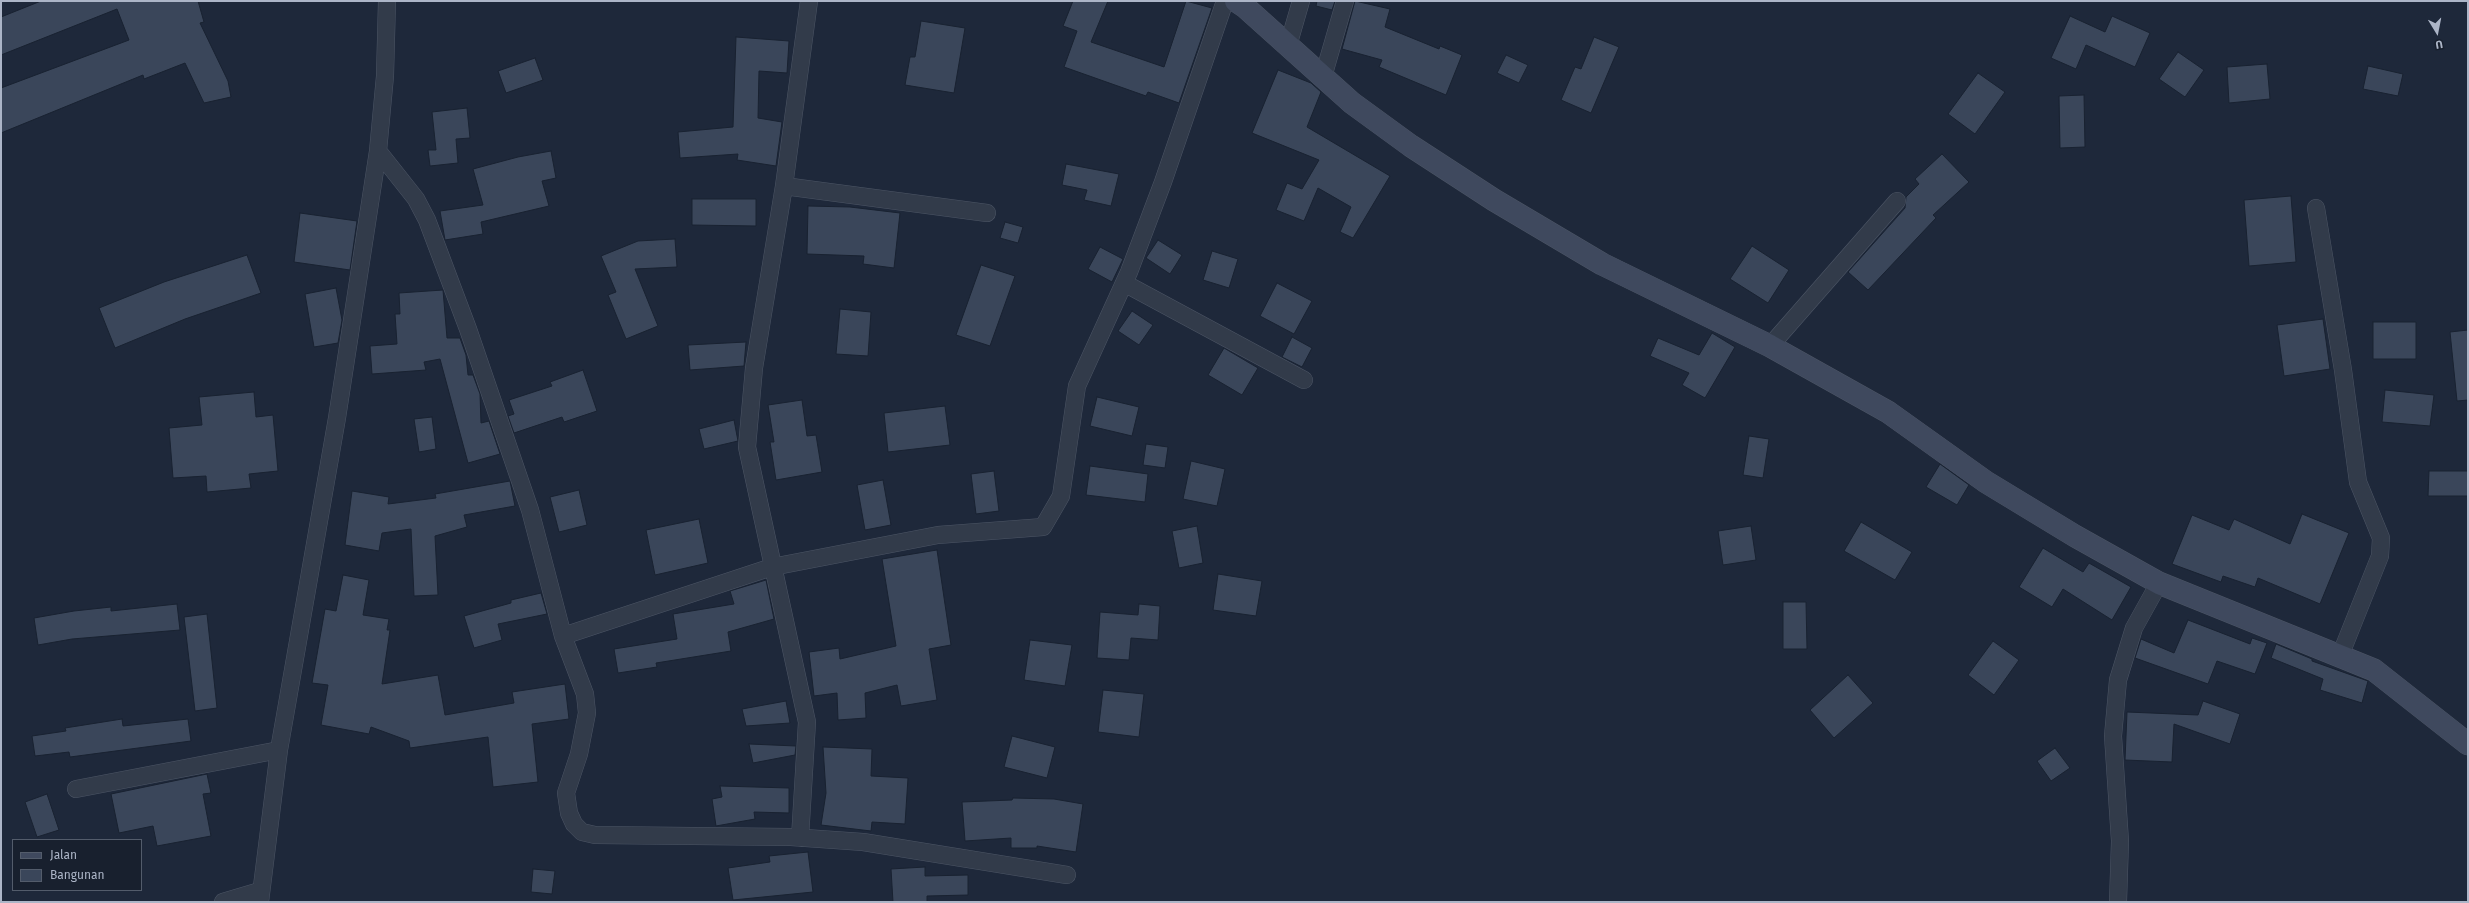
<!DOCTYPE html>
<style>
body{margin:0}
#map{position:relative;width:2469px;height:903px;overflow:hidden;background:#1e283a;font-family:"Fira Sans",sans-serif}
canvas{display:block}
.frame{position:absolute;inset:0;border:2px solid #acb5c7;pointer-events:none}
.legend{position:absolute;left:12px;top:839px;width:130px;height:52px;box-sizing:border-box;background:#18202e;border:1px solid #535c6b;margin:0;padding:5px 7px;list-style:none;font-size:12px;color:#acb5c7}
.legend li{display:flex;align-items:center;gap:8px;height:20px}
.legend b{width:20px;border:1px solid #535c6b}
.north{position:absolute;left:2417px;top:12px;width:40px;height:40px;-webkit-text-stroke:3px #18202e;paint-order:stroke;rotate:170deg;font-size:11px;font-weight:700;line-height:16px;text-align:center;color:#acb5c7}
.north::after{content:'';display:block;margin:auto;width:14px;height:18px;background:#acb5c7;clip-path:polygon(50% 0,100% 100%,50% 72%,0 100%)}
</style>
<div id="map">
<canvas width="2469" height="903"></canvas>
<div class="frame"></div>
<ul class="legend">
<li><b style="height:5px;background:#3f495e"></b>Jalan</li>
<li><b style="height:11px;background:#3a465a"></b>Bangunan</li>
</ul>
<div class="north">U</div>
</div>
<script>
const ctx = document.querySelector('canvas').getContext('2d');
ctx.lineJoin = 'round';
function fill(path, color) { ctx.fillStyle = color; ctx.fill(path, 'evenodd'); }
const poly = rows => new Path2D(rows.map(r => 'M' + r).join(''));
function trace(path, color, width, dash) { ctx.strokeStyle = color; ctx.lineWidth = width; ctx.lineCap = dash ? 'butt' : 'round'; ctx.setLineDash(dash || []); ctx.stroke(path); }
const building = poly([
 [41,1,198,1,204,22,200,23,228,81,231,97,204,103,185,63,144,79,143,75,1,133,1,88,129,40,117,9,1,55,1,17,41,1],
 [1073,1,1108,1,1091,42,1164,67,1186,1,1212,8,1179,103,1148,92,1146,96,1064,67,1077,31,1063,26,1073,1],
 [1317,1,1335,1,1332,10,1316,6,1317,1],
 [1355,1,1390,9,1385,27,1439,49,1440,46,1462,55,1446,95,1379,67,1382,60,1342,49,1355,1],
 [2070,16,2105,32,2112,16,2150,33,2135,67,2086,45,2076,69,2051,58,2070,16],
 [921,21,965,28,954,93,905,85,910,57,915,57,921,21],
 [736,37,789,41,787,73,759,71,758,118,782,122,776,166,737,160,738,154,680,158,678,132,733,127,736,37],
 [1594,37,1619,47,1591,113,1561,100,1575,67,1581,69,1594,37],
 [2178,52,2204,70,2185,97,2159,79,2178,52],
 [1506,55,1528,65,1519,83,1497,73,1506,55],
 [535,58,543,80,506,93,498,71,535,58],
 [2267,64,2270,99,2229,103,2227,67,2267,64],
 [2368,66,2403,74,2398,96,2363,89,2368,66],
 [1278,70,1311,83,1321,92,1307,127,1390,176,1353,238,1340,232,1351,207,1318,188,1304,221,1276,210,1287,183,1302,189,1319,160,1252,133,1278,70],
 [1978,73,2005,92,1975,134,1948,114,1978,73],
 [2084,95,2085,147,2060,148,2059,96,2084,95],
 [467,108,470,138,456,139,458,163,430,166,428,150,436,150,432,112,467,108],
 [551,151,556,178,542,181,549,206,481,222,483,234,445,240,440,211,483,205,473,169,518,157,551,151],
 [1942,154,1969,182,1933,215,1936,218,1868,290,1848,272,1905,208,1906,197,1919,184,1915,179,1942,154],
 [1066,164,1119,174,1111,206,1084,200,1087,190,1062,185,1066,164],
 [2291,196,2296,262,2249,266,2244,200,2291,196],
 [692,199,756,199,756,226,692,225,692,199],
 [808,206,850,207,900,213,894,268,863,264,864,256,807,254,808,206],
 [300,213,357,221,350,270,294,262,300,213],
 [1005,222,1023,227,1018,243,1000,238,1005,222],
 [675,239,677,267,635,269,658,326,626,339,608,295,616,292,601,256,638,241,675,239],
 [1158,240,1182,255,1170,274,1146,258,1158,240],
 [1752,246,1789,270,1768,303,1730,279,1752,246],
 [1100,247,1123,259,1112,282,1088,269,1100,247],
 [1212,251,1238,259,1229,288,1203,280,1212,251],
 [247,255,261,293,185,319,115,348,99,308,164,282,247,255],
 [981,265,1015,276,990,346,956,335,981,265],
 [1277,283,1312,301,1294,334,1260,316,1277,283],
 [336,288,342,320,338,343,314,347,305,294,336,288],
 [443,290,447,338,460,338,466,355,468,375,473,375,480,394,481,423,489,421,500,454,468,463,440,359,424,362,426,370,372,374,370,346,397,344,395,314,400,314,399,293,443,290],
 [840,309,871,312,868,356,836,354,840,309],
 [1132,311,1153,325,1139,345,1118,331,1132,311],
 [2323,319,2330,369,2284,376,2277,325,2323,319],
 [2373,322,2416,322,2416,359,2373,359,2373,322],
 [2468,330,2468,400,2457,401,2450,332,2468,330],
 [1712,333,1735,347,1705,398,1682,385,1689,373,1650,356,1658,338,1699,355,1712,333],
 [1292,337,1312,348,1302,367,1282,357,1292,337],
 [746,342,744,366,690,370,688,345,746,342],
 [1224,348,1258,368,1242,395,1208,375,1224,348],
 [583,370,597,411,564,422,562,417,514,433,508,416,514,414,509,400,552,386,550,382,583,370],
 [2385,390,2434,395,2430,426,2382,422,2385,390],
 [254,392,256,417,273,415,278,471,249,474,251,488,207,492,206,476,173,478,169,428,202,425,199,397,254,392],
 [1097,397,1139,407,1132,436,1090,426,1097,397],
 [802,400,807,436,816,435,822,472,776,480,770,442,774,442,768,405,802,400],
 [945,406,950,445,888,452,884,413,945,406],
 [432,417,436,449,419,452,414,419,432,417],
 [734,420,738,441,704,449,699,429,734,420],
 [1749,436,1769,439,1763,478,1743,475,1749,436],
 [1146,444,1168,447,1165,468,1143,465,1146,444],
 [1191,461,1225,469,1217,506,1183,499,1191,461],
 [1940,464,1969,485,1957,505,1926,487,1940,464],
 [1090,466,1148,474,1145,502,1086,495,1090,466],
 [994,471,999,511,976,514,971,474,994,471],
 [2429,471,2468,471,2468,496,2428,496,2429,471],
 [883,480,891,525,865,530,857,485,883,480],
 [510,481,515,506,464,515,467,527,435,536,438,595,414,596,411,529,382,533,379,551,345,545,352,491,389,497,388,504,436,498,435,494,510,481],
 [579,490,587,525,559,532,550,497,579,490],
 [2302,514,2349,533,2320,604,2258,578,2255,587,2223,576,2221,582,2172,564,2192,515,2229,530,2234,519,2290,544,2302,514],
 [699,519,708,563,655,575,646,530,699,519],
 [1861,522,1912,552,1895,580,1844,551,1861,522],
 [1197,526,1203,563,1179,568,1172,531,1197,526],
 [1751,526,1756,560,1723,565,1718,531,1751,526],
 [2043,548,2083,572,2089,563,2131,587,2112,620,2063,589,2052,607,2019,587,2043,548],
 [937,550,951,645,929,649,937,700,901,706,897,685,865,693,866,718,838,720,837,693,814,696,809,652,839,648,840,659,896,646,882,559,937,550],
 [1218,574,1262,581,1256,616,1213,610,1218,574],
 [343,575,369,580,363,615,389,619,387,630,390,630,382,684,438,675,445,715,514,703,512,692,565,684,569,719,532,724,538,782,493,787,488,737,410,748,409,741,371,727,369,734,321,725,328,685,312,683,325,609,336,611,343,575],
 [766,580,774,619,728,632,731,651,656,663,657,667,618,673,614,649,677,639,673,614,734,604,730,591,766,580],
 [541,593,547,614,498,624,502,640,474,648,464,616,511,603,511,600,541,593],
 [1783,602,1806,602,1807,649,1783,649,1783,602],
 [177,604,180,630,72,639,38,645,34,618,74,611,111,607,111,611,177,604],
 [1139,604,1160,606,1158,640,1131,638,1129,660,1097,658,1100,612,1138,615,1139,604],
 [207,614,217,708,195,711,184,617,207,614],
 [2188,620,2250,644,2252,638,2267,643,2255,674,2217,661,2208,684,2135,658,2141,639,2174,653,2188,620],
 [1030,640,1072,645,1065,686,1024,680,1030,640],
 [1993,641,2019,660,1994,695,1968,675,1993,641],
 [2276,644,2312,659,2312,661,2368,681,2362,703,2320,690,2323,679,2271,658,2276,644],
 [1848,675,1873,703,1834,738,1810,710,1848,675],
 [1103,690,1144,694,1139,737,1098,732,1103,690],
 [786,701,790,723,746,726,742,709,786,701],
 [2203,701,2240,714,2230,744,2174,724,2172,762,2125,760,2127,712,2198,715,2203,701],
 [122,719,123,726,188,719,191,741,70,757,69,752,35,756,32,736,66,731,65,728,122,719],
 [1012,736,1055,747,1047,778,1004,767,1012,736],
 [749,744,796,746,795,755,753,763,749,744],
 [823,747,872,749,871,776,908,778,905,824,872,822,871,831,821,825,826,793,823,747],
 [2055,748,2070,768,2051,781,2037,761,2055,748],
 [207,774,211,793,203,794,211,836,157,846,153,826,119,833,111,794,207,774],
 [720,786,789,788,789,813,754,812,755,819,716,826,712,799,722,797,720,786],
 [47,794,59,830,37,837,25,802,47,794],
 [1013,798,1054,799,1083,804,1076,852,1037,846,1037,848,1011,848,1011,838,965,841,962,802,1012,800,1013,798],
 [808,852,813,892,733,900,728,868,770,862,769,856,808,852],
 [925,867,925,876,968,875,968,895,927,896,927,902,893,902,891,869,925,867],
 [533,869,555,871,552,894,531,892,533,869]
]);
fill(building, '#3a465a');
trace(building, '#192231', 1);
const street = poly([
 [1288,46,1301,1],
 [1323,77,1345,1],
 [378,151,416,199,427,220,468,329,530,510,563,636,585,694,587,713,579,754,566,793,569,813,574,824,582,832,595,835,791,837,863,842,1067,875],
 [784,186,987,213],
 [2316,208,2343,370,2358,482,2381,538,2380,556,2340,656],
 [1124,283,1304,380],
 [1770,346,1897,201],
 [563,636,772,567,938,535,1043,527,1061,496,1077,386,1129,272,1163,182,1225,1],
 [76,789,279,750],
 [800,838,807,722,747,447,754,368,784,186,809,1],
 [223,902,260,891],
 [260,902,279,750,337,418,378,151,385,76,387,1],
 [2118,902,2120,841,2113,736,2118,680,2134,628,2159,583]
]);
const secondary = poly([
 [1236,1,1245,7,1352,103,1411,146,1494,200,1602,264,1770,346,1888,412,1986,482,2075,536,2159,583,2374,670,2468,744]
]);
trace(street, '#4c5565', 18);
trace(secondary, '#4c5565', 23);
trace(street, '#323b4a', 17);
trace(secondary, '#3f495e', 22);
</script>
